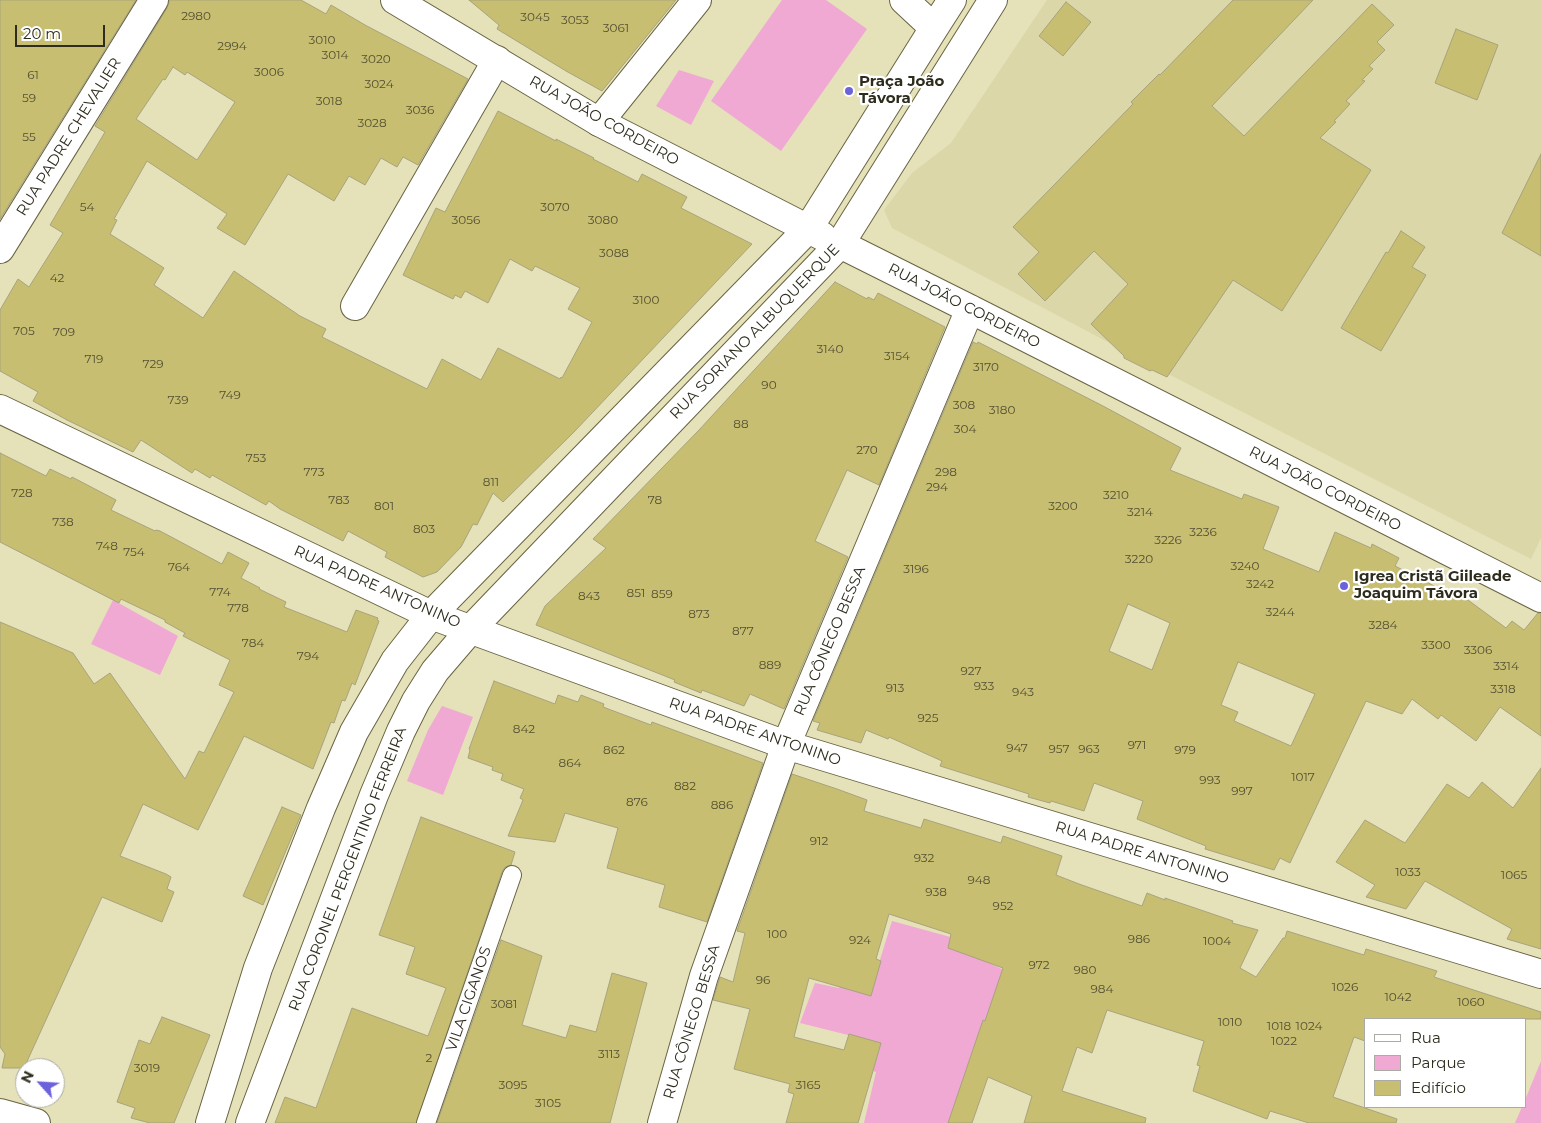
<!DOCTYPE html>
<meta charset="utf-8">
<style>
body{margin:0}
#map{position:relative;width:1541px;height:1123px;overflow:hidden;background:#e5e1b9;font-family:Montserrat,sans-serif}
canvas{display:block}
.legend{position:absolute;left:1364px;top:1018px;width:162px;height:90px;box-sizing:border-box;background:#fff;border:1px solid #ababa5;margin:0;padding:6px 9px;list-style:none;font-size:15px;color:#2e2c1d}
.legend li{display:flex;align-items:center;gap:10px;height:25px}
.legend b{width:25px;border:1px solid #ababa5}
.north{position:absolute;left:15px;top:1058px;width:50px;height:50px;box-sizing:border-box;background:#fff;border:1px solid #ababa5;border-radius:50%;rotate:296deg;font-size:14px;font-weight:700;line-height:20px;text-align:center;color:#2e2c1d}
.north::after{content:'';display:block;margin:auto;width:18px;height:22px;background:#6c62dc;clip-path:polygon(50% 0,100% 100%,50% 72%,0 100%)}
.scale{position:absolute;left:15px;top:25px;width:90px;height:22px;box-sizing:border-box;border:2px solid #2e2c1d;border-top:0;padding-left:6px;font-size:15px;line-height:18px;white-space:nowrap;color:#2e2c1d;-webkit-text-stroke:4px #fff;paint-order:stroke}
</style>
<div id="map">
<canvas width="1541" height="1123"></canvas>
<ul class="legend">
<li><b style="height:6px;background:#fff"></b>Rua</li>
<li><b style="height:14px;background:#efa9d3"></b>Parque</li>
<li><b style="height:14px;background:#c7be71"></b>Edifício</li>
</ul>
<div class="north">N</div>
<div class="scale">20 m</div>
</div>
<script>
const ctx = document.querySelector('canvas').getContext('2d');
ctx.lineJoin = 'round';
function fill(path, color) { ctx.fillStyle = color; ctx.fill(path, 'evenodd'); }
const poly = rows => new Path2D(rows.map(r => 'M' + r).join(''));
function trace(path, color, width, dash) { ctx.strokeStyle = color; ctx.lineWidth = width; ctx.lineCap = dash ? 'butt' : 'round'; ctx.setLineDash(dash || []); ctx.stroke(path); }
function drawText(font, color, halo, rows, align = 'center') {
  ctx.font = font + ' Montserrat,sans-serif'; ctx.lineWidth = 4.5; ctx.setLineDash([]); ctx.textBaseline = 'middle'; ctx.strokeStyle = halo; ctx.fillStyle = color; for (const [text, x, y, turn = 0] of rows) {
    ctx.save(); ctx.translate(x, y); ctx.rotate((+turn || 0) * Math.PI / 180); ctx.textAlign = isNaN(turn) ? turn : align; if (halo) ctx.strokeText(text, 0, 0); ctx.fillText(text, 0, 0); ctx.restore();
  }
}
fill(poly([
 [1047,0,1541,0,1541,538,1531,559,1174,377,892,228,884,210,912,173,951,143]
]), '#dcd7a8');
fill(poly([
 [782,0,826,0,867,29,781,151,711,101],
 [679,70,714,81,691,125,656,106],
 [113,600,178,636,160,675,91,644],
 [442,706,473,717,443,795,407,781,428,730],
 [892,921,954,938,989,963,1004,970,949,1123,864,1123,876,1072,851,1064,860,1038,800,1023,815,983,839,988,851,954,879,963],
 [1541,1061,1541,1123,1515,1123,1522,1107,1525,1107,1525,1100]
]), '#efa9d3');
const building = poly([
 [0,0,136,0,0,219,0,0],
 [170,0,301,0,326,14,331,5,365,25,468,79,418,165,403,157,397,167,381,158,365,185,349,176,334,201,288,174,245,245,217,228,227,214,147,161,114,219,117,220,110,234,164,268,154,285,203,318,234,271,300,316,326,329,322,337,427,389,442,359,481,380,498,348,560,379,561,377,562,378,592,322,568,309,580,288,535,266,532,271,510,259,488,303,465,291,461,298,455,295,453,299,403,275,436,208,445,212,498,111,556,141,556,139,594,158,593,159,638,182,642,174,687,197,681,208,752,244,574,432,503,502,493,493,477,525,473,524,461,547,437,572,423,577,385,557,387,552,348,531,343,541,280,509,269,501,266,505,212,475,210,478,195,469,192,473,141,440,133,452,67,420,33,401,38,392,0,371,0,310,18,279,29,287,63,233,50,225,105,132,95,126,167,8,170,0],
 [173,67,185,75,187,72,235,102,197,160,136,119,163,79,165,80,173,67],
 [469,0,676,0,602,91,566,71,497,29,499,25,469,0],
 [1233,0,1313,0,1212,106,1244,136,1372,4,1394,25,1377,42,1385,50,1369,66,1373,69,1362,80,1365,81,1346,101,1350,104,1334,121,1336,122,1320,138,1371,170,1282,311,1233,280,1167,377,1152,370,1150,371,1124,358,1124,356,1091,324,1128,284,1094,251,1045,301,1018,274,1039,252,1013,227,1133,104,1131,102,1159,74,1160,75,1233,0],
 [1066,2,1091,22,1063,56,1039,36,1066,2],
 [1456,29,1498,45,1477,100,1435,83,1456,29],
 [1541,154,1541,256,1502,233,1541,154],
 [1401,231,1425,247,1412,267,1426,275,1381,351,1341,328,1386,252,1388,253,1401,231],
 [835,282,867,299,868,297,874,300,878,293,945,327,879,485,847,470,815,541,848,557,784,709,750,694,744,706,702,690,701,693,674,682,675,680,536,625,545,606,606,548,593,539,699,430,835,282],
 [973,342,977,344,978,342,1103,406,1181,448,1170,470,1242,499,1244,494,1279,507,1263,549,1319,572,1335,532,1371,548,1372,544,1399,558,1395,566,1450,594,1453,589,1506,628,1512,621,1524,630,1538,613,1541,613,1541,736,1500,707,1476,741,1441,715,1438,719,1412,699,1402,714,1366,701,1290,863,1280,858,1274,870,1205,849,1206,846,1137,819,1143,801,1094,783,1084,811,1051,801,1050,803,1028,797,1029,794,940,766,942,761,889,737,888,739,866,730,861,743,817,730,820,723,813,721,973,342],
 [1128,604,1170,623,1152,670,1109,651,1128,604],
 [1238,662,1315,694,1291,746,1234,721,1238,712,1221,705,1238,662],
 [0,453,46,476,50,469,71,479,72,477,116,500,111,510,155,531,156,530,160,531,222,564,228,552,249,563,241,578,260,588,259,589,286,602,284,607,347,632,356,610,378,618,377,620,379,621,355,685,352,683,345,701,342,700,334,723,331,722,313,769,244,736,198,830,143,804,120,856,166,874,171,877,167,889,174,892,162,922,102,897,24,1068,2,1068,5,1054,0,1047,0,622,73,653,94,684,110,673,185,779,199,751,204,753,234,692,219,685,230,660,183,636,185,633,165,622,165,620,121,599,119,603,0,542,0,453],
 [494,681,555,704,558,695,578,702,581,695,604,704,603,707,651,725,652,722,763,763,707,922,659,907,665,885,607,868,618,828,565,813,555,842,508,836,523,800,520,798,524,789,501,780,503,774,492,770,493,767,468,758,470,750,469,749,494,681],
 [1541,768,1541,949,1507,939,1512,929,1425,881,1406,909,1366,897,1375,885,1336,862,1365,820,1405,843,1447,784,1469,798,1482,782,1513,808,1541,768],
 [792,774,837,789,867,800,864,811,921,828,924,819,1001,843,1003,836,1062,856,1056,875,1079,884,1142,906,1147,893,1165,900,1165,898,1195,908,1233,921,1232,923,1258,930,1240,968,1256,977,1283,938,1285,938,1287,931,1364,955,1366,949,1437,971,1434,977,1541,1012,1541,1019,1365,1019,1365,1041,1354,1037,1333,1097,1397,1119,1396,1123,1309,1123,1270,1111,1267,1119,1193,1091,1200,1066,1197,1065,1204,1041,1107,1010,1092,1053,1077,1047,1062,1091,1146,1118,1145,1123,1024,1123,1032,1096,988,1077,972,1123,948,1123,983,1020,985,1021,1003,968,948,948,951,934,889,914,876,959,881,961,871,996,809,978,794,1037,844,1050,849,1034,881,1043,858,1123,786,1123,794,1094,788,1092,790,1084,734,1069,750,1009,713,1000,720,977,733,982,745,933,737,931,792,774],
 [282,807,301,815,263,905,243,896,282,807],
 [421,817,515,852,511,865,505,867,502,872,416,1123,275,1123,285,1097,316,1108,352,1008,428,1036,446,988,406,974,415,947,379,935,421,817],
 [501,940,542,956,522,1025,566,1038,570,1025,596,1032,612,973,647,983,610,1123,437,1123,501,940],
 [162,1017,210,1035,174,1123,150,1123,131,1118,135,1108,117,1102,139,1040,150,1044,162,1017]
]);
fill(building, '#c7be71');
trace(building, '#a7a37d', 1);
const lane = poly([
 [426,1123,512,875]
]);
const street = poly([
 [599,122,697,0],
 [840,244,970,309,1541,598],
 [0,249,154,0],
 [355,306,497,60],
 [0,409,431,615,786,745,1541,974],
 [662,1123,704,976,786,745,970,309]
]);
const secondary = poly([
 [395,0,599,122,822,236],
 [904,0,934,28],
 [0,1113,36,1123],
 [210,1123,258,968,321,808,354,732,395,661,431,615,808,229,934,28,952,0],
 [250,1123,374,795,401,731,416,701,435,671,471,629,840,244,993,0]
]);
trace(lane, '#696442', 20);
trace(street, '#696442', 30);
trace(secondary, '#696442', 30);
trace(lane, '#fff', 18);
trace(street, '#fff', 28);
trace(secondary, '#fff', 28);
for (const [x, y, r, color] of [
 [849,91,5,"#6c62dc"],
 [1344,586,5,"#6c62dc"]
]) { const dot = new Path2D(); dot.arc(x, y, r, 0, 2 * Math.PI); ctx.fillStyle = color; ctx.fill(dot); trace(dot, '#fff', 2); }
drawText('12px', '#545032', null, [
 ["2980",196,16],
 ["3045",535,17],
 ["3053",575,20],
 ["3061",616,28],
 ["3010",322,40],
 ["2994",232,46],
 ["3014",335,55],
 ["3020",376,59],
 ["3006",269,72],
 ["61",33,75],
 ["3024",379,84],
 ["59",29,98],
 ["3018",329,101],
 ["3036",420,110],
 ["3028",372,123],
 ["55",29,137],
 ["54",87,207],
 ["3070",555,207],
 ["3056",466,220],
 ["3080",603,220],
 ["3088",614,253],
 ["42",57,278],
 ["3100",646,300],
 ["705",24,331],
 ["709",64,332],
 ["3140",830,349],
 ["3154",897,356],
 ["719",94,359],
 ["729",153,364],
 ["3170",986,367],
 ["90",769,385],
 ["749",230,395],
 ["739",178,400],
 ["308",964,405],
 ["3180",1002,410],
 ["88",741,424],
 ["304",965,429],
 ["270",867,450],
 ["753",256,458],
 ["773",314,472],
 ["298",946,472],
 ["811",491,482],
 ["294",937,487],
 ["728",22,493],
 ["3210",1116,495],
 ["783",339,500],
 ["78",655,500],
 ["801",384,506],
 ["3200",1063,506],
 ["3214",1140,512],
 ["738",63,522],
 ["803",424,529],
 ["3236",1203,532],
 ["3226",1168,540],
 ["748",107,546],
 ["754",134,552],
 ["3220",1139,559],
 ["3240",1245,566],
 ["764",179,567],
 ["3196",916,569],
 ["3242",1260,584],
 ["774",220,592],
 ["851",636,593],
 ["859",662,594],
 ["843",589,596],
 ["778",238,608],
 ["3244",1280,612],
 ["873",699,614],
 ["3284",1383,625],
 ["877",743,631],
 ["784",253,643],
 ["3300",1436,645],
 ["3306",1478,650],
 ["794",308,656],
 ["889",770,665],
 ["3314",1506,666],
 ["927",971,671],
 ["933",984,686],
 ["913",895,688],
 ["3318",1503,689],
 ["943",1023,692],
 ["925",928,718],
 ["842",524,729],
 ["971",1137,745],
 ["947",1017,748],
 ["957",1059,749],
 ["963",1089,749],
 ["862",614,750],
 ["979",1185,750],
 ["864",570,763],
 ["1017",1303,777],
 ["993",1210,780],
 ["882",685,786],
 ["997",1242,791],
 ["876",637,802],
 ["886",722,805],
 ["912",819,841],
 ["932",924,858],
 ["1033",1408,872],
 ["1065",1514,875],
 ["948",979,880],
 ["938",936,892],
 ["952",1003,906],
 ["100",777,934],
 ["986",1139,939],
 ["924",860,940],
 ["1004",1217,941],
 ["972",1039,965],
 ["980",1085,970],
 ["96",763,980],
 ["1026",1345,987],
 ["984",1102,989],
 ["1042",1398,997],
 ["1060",1471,1002],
 ["3081",504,1004],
 ["1010",1230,1022],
 ["1018",1279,1026],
 ["1024",1309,1026],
 ["1022",1284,1041],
 ["3113",609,1054],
 ["2",429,1058],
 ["3019",147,1068],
 ["3095",513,1085],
 ["3165",808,1085],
 ["3105",548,1103]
]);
drawText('bold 15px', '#2e2c1d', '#fff', [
 ["Praça João",859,82],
 ["Távora",859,99],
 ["Igrea Cristã Giileade",1354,577],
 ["Joaquim Távora",1354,594]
], 'left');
drawText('15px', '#2e2c1d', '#fff', [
 ["RUA JOÃO CORDEIRO",604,121,29],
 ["RUA PADRE CHEVALIER",69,137,-58],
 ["RUA JOÃO CORDEIRO",964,306,27],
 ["RUA SORIANO ALBUQUERQUE",755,332,-46],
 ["RUA JOÃO CORDEIRO",1325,489,27],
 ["RUA PADRE ANTONINO",377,587,24],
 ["RUA CÔNEGO BESSA",830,641,-67],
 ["RUA PADRE ANTONINO",755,732,19],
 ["RUA PADRE ANTONINO",1142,853,17],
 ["RUA CORONEL PERGENTINO FERREIRA",348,869,-69],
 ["VILA CIGANOS",469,999,-71],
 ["RUA CÔNEGO BESSA",692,1022,-73]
]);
</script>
